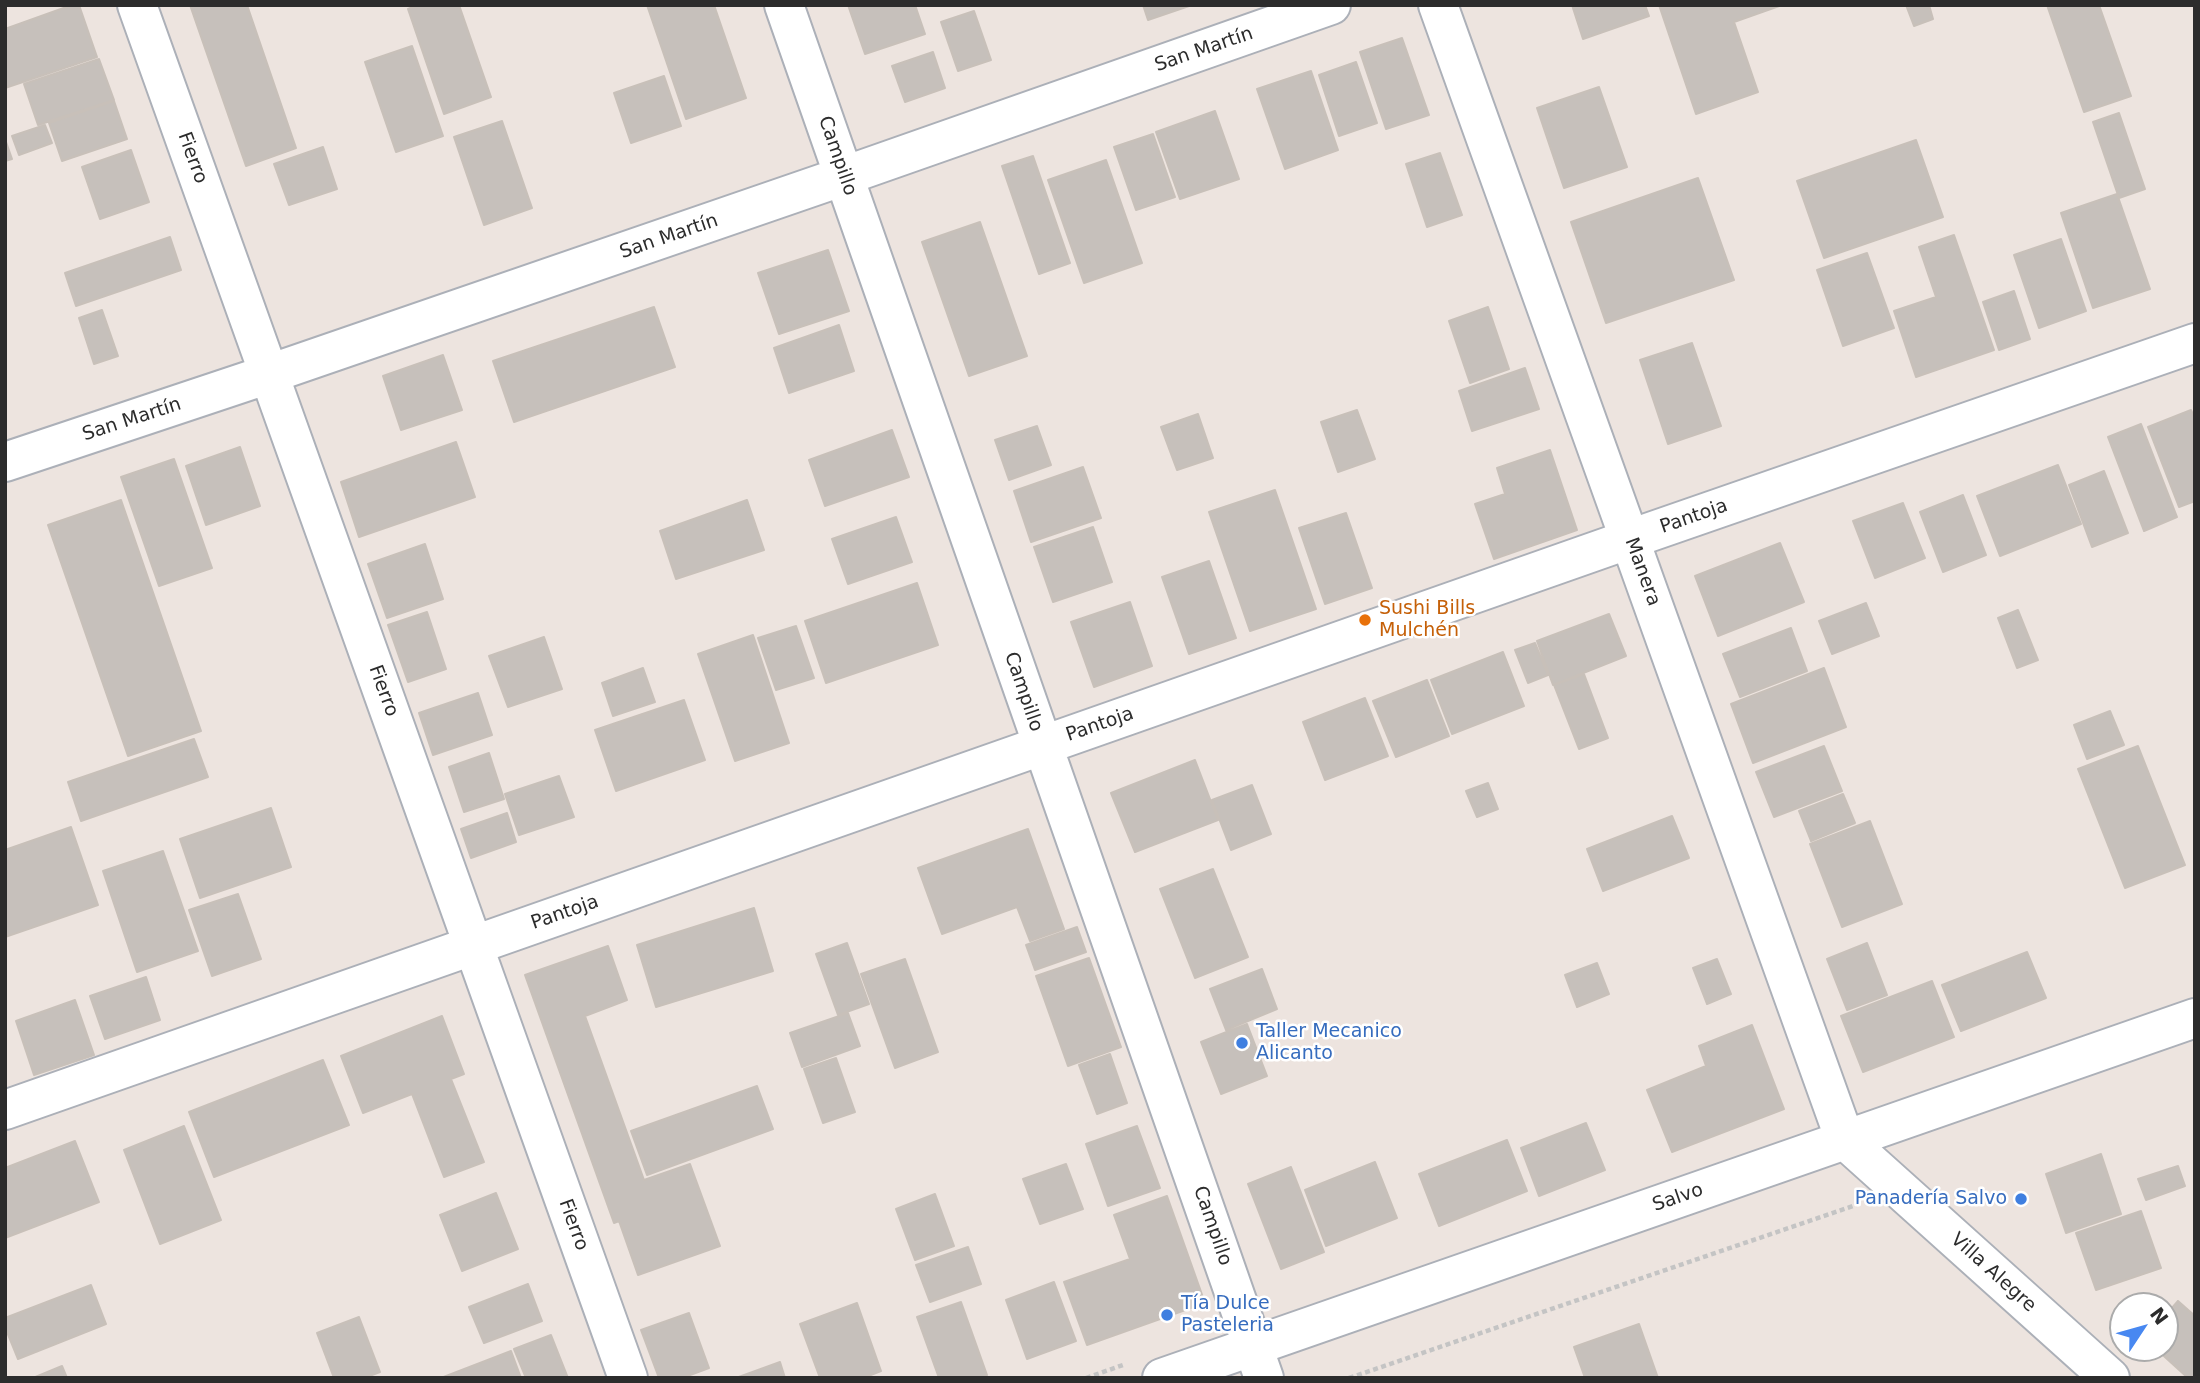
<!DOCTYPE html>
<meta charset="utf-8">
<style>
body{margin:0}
#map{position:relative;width:2200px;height:1383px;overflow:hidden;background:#ede4df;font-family:"DejaVu Sans",sans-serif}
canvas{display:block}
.frame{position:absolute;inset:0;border:7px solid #2c2c2c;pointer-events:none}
.north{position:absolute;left:2109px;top:1292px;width:70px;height:70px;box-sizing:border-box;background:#fff;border:2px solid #ababab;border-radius:50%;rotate:54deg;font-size:19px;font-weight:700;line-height:28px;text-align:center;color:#2c2c2c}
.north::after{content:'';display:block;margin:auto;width:24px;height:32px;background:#4888f1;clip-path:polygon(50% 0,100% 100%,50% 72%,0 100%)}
</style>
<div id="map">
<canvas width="2200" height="1383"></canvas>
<div class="frame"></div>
<div class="north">N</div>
</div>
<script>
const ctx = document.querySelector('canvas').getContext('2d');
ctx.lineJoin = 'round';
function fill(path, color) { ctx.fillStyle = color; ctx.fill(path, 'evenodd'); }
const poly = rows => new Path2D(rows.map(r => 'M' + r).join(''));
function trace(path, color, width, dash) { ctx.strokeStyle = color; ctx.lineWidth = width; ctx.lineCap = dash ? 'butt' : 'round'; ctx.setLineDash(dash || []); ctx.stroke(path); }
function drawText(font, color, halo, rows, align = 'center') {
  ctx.font = font + ' "DejaVu Sans",sans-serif'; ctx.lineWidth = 5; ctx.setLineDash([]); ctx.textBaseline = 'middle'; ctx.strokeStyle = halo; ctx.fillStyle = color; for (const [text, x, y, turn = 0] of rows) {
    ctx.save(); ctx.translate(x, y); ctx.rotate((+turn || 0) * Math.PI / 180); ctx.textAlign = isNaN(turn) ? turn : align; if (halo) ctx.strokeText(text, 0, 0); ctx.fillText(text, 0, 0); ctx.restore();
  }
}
const building = poly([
 [72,5,79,5,97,57,5,88,5,29,72,5],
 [190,5,247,5,296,148,246,166,190,5],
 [418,5,459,5,491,97,444,114,408,9,418,5],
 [647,5,714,5,746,98,686,119,647,5],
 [848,5,915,5,925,34,865,54,848,5],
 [1143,5,1192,5,1148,20,1143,5],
 [1572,5,1645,5,1649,16,1583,39,1572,5],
 [1659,5,1782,5,1734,22,1758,92,1696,114,1659,5],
 [1906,5,1929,5,1933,19,1914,26,1906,5],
 [2047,5,2099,5,2131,96,2084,112,2047,5],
 [974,11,991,60,958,71,941,22,974,11],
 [1402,38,1429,115,1386,129,1360,52,1402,38],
 [412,46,443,136,396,152,365,62,412,46],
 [933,52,945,88,905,102,892,66,933,52],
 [99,59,114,100,38,125,24,84,99,59],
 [1356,62,1377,123,1339,136,1319,75,1356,62],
 [1311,71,1338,150,1285,169,1257,89,1311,71],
 [664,76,681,126,631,143,614,93,664,76],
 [1599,87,1627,167,1564,188,1537,108,1599,87],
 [114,101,127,139,62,161,49,123,114,101],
 [1215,111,1239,179,1180,199,1156,132,1215,111],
 [2119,113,2145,189,2119,198,2093,122,2119,113],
 [502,121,532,208,484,225,454,137,502,121],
 [45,125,52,143,19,155,12,136,45,125],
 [1153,134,1175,197,1136,210,1114,147,1153,134],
 [5,139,12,159,5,161,5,139],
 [1916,140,1943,217,1824,258,1797,181,1916,140],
 [323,147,337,189,289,205,274,164,323,147],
 [131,150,149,202,100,219,82,167,131,150],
 [1440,153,1462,215,1427,227,1406,164,1440,153],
 [1033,156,1070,263,1039,274,1002,166,1033,156],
 [1106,160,1142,263,1084,283,1048,180,1106,160],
 [1698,178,1734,280,1606,323,1571,222,1698,178],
 [2117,194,2150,289,2093,308,2061,213,2117,194],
 [980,222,1027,356,969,376,922,242,980,222],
 [1954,235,1994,350,1916,377,1894,311,1936,297,1919,247,1954,235],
 [170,237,181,270,76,306,65,273,170,237],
 [2061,239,2086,311,2039,328,2014,255,2061,239],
 [828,250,849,311,779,334,758,273,828,250],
 [1867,253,1894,328,1843,346,1817,270,1867,253],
 [2014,291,2030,339,1999,350,1983,302,2014,291],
 [654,307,675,367,514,422,493,361,654,307],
 [1488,307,1509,369,1470,383,1449,321,1488,307],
 [102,310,118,356,94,364,79,318,102,310],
 [839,325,854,371,789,393,774,348,839,325],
 [1692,343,1721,426,1668,444,1640,360,1692,343],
 [443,355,462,410,401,430,383,376,443,355],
 [1525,368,1539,409,1472,431,1459,391,1525,368],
 [1357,410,1375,459,1338,472,1321,422,1357,410],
 [2191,410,2195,419,2195,501,2179,507,2148,427,2191,410],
 [1198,414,1213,458,1177,470,1161,427,1198,414],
 [2141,424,2177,517,2144,531,2108,437,2141,424],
 [1037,426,1051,465,1009,480,995,440,1037,426],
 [892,430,909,477,825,506,809,460,892,430],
 [456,442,475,497,359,537,341,482,456,442],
 [240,447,260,506,206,525,186,466,240,447],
 [1550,450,1577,530,1494,559,1475,504,1505,494,1497,468,1550,450],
 [174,459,212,568,159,586,121,477,174,459],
 [2058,465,2081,524,2000,556,1977,496,2058,465],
 [1083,467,1101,518,1031,542,1014,491,1083,467],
 [2104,471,2128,533,2092,547,2069,485,2104,471],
 [1275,490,1316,609,1250,631,1209,512,1275,490],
 [1963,495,1986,555,1943,572,1920,512,1963,495],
 [121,500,201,731,128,756,48,525,121,500],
 [747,500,764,550,676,579,660,531,747,500],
 [1903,503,1925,558,1875,578,1853,521,1903,503],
 [1346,513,1372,588,1325,604,1299,528,1346,513],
 [896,517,912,562,848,584,832,539,896,517],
 [1093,527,1112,582,1053,602,1034,547,1093,527],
 [1780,543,1804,602,1718,636,1695,576,1780,543],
 [425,544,443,599,387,618,368,564,425,544],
 [1209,561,1236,638,1189,654,1162,577,1209,561],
 [917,583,938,645,826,683,805,621,917,583],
 [1130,602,1152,666,1094,687,1071,622,1130,602],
 [1866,603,1879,636,1832,654,1819,621,1866,603],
 [2018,610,2038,660,2017,668,1998,618,2018,610],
 [427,612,446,669,408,682,388,625,427,612],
 [1609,614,1626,656,1553,685,1537,641,1609,614],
 [796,626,814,678,776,690,758,638,796,626],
 [1791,628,1807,671,1740,697,1723,654,1791,628],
 [753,635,789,743,735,761,698,654,753,635],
 [544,637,562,689,508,707,489,656,544,637],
 [1535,643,1548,675,1528,683,1515,650,1535,643],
 [1503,652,1524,706,1452,734,1431,680,1503,652],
 [643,668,655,702,613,716,602,683,643,668],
 [1824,668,1846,727,1753,763,1731,704,1824,668],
 [1584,674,1608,738,1579,749,1554,685,1584,674],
 [1427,680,1449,736,1396,757,1373,701,1427,680],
 [478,693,492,735,433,755,419,713,478,693],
 [1365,698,1388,756,1325,780,1303,722,1365,698],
 [684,700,705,760,616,791,595,730,684,700],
 [2110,711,2124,745,2087,759,2074,725,2110,711],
 [194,739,208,777,81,821,68,782,194,739],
 [1824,746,1842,791,1774,817,1756,772,1824,746],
 [2138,746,2185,865,2125,888,2078,769,2138,746],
 [489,753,504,799,464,812,449,767,489,753],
 [1195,760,1218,820,1135,852,1111,793,1195,760],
 [559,776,574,817,519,835,505,794,559,776],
 [1488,783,1498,809,1477,817,1466,791,1488,783],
 [1252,785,1271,834,1231,850,1212,800,1252,785],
 [1843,794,1855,823,1811,841,1799,811,1843,794],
 [271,808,291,867,200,898,180,839,271,808],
 [507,813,516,842,471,858,461,829,507,813],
 [1672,816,1689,858,1603,891,1587,849,1672,816],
 [1870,821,1902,904,1842,927,1810,844,1870,821],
 [71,827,98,905,5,937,5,850,71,827],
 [1028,829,1064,929,1030,941,1017,907,942,934,918,868,1028,829],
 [163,851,198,951,137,972,103,871,163,851],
 [1213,869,1248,957,1195,978,1160,889,1213,869],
 [238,894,261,959,212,976,189,910,238,894],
 [754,908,773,971,656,1007,637,945,754,908],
 [1077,927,1086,952,1035,970,1026,945,1077,927],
 [847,943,869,1004,838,1015,816,954,847,943],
 [1867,943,1887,995,1847,1010,1827,959,1867,943],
 [608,946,627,1000,585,1016,644,1180,690,1164,720,1246,638,1275,619,1221,614,1223,525,975,608,946],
 [2027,952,2046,998,1961,1031,1942,985,2027,952],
 [1089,958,1121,1047,1068,1066,1036,976,1089,958],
 [905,959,938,1052,895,1068,861,974,905,959],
 [1717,959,1731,994,1707,1004,1693,968,1717,959],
 [1597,963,1609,994,1577,1007,1565,975,1597,963],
 [1262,969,1277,1009,1226,1030,1210,989,1262,969],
 [146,977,160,1020,105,1039,90,996,146,977],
 [1932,981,1954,1037,1863,1072,1841,1016,1932,981],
 [75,1000,94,1055,34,1075,16,1021,75,1000],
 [848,1013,860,1046,802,1067,790,1033,848,1013],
 [442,1016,464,1074,451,1079,484,1162,444,1177,412,1094,363,1113,341,1056,442,1016],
 [1247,1024,1267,1076,1221,1094,1201,1042,1247,1024],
 [1752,1025,1784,1109,1672,1152,1647,1090,1706,1066,1699,1046,1752,1025],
 [1110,1054,1127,1103,1097,1114,1079,1065,1110,1054],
 [836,1058,855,1112,823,1123,804,1069,836,1058],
 [323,1060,349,1125,214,1177,189,1112,323,1060],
 [757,1086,773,1129,647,1175,631,1131,757,1086],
 [1586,1123,1605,1170,1539,1196,1521,1148,1586,1123],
 [184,1126,221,1220,160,1244,124,1150,184,1126],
 [1137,1126,1160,1188,1108,1206,1086,1144,1137,1126],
 [1507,1140,1527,1191,1439,1226,1419,1174,1507,1140],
 [75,1141,99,1202,5,1238,5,1168,75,1141],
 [2101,1154,2121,1214,2066,1233,2046,1174,2101,1154],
 [1375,1162,1397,1218,1326,1246,1305,1190,1375,1162],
 [1066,1164,1083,1209,1040,1224,1023,1179,1066,1164],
 [2178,1166,2185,1186,2146,1200,2138,1179,2178,1166],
 [1291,1167,1324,1252,1281,1269,1248,1184,1291,1167],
 [496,1193,518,1249,462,1271,440,1215,496,1193],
 [935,1194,954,1246,915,1260,896,1209,935,1194],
 [1167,1196,1205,1303,1087,1345,1064,1282,1130,1259,1114,1215,1167,1196],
 [2141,1211,2161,1268,2096,1290,2076,1233,2141,1211],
 [968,1247,981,1284,930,1302,916,1265,968,1247],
 [1054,1282,1076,1341,1027,1359,1006,1300,1054,1282],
 [528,1284,542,1321,484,1343,469,1307,528,1284],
 [91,1285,106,1324,18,1359,5,1327,5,1318,91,1285],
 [2178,1301,2195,1316,2195,1378,2188,1378,2155,1348,2165,1348,2165,1316,2178,1301],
 [961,1302,987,1375,981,1378,939,1378,917,1317,961,1302],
 [857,1303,881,1371,863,1378,820,1378,800,1324,857,1303],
 [689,1313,709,1368,682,1378,659,1378,641,1330,689,1313],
 [359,1317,380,1372,364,1378,334,1378,317,1333,359,1317],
 [1639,1324,1658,1378,1585,1378,1574,1347,1639,1324],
 [551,1335,568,1378,526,1378,514,1349,551,1335],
 [511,1351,521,1378,441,1378,511,1351],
 [780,1362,785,1378,736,1378,780,1362],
 [62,1366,67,1378,33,1378,62,1366]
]);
fill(building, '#c6c0bb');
trace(building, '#c8c0b9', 2);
const minor = poly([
 [137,5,628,1378],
 [784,5,1264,1378],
 [5,462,269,374,844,176,1331,5],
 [5,1110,1630,539,2195,343]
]);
const secondary = poly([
 [1438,5,1845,1140,2110,1378],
 [1162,1378,2195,1018]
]);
trace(minor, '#acb0b8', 42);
trace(secondary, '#acb0b8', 42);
trace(poly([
 [1086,1378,1123,1365],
 [1349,1378,1856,1205]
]), '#c4c4c4', 4.5, [5, 3.5]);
trace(minor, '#fff', 38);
trace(secondary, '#fff', 38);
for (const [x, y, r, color] of [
 [1365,620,7,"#e8710a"],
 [1242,1043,7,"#3f7fe0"],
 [2021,1199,7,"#3f7fe0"],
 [1167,1315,7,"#3f7fe0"]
]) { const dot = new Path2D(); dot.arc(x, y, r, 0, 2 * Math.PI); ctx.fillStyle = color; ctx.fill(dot); trace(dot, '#fff', 2.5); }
drawText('19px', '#2c2c2c', '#fff', [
 ["San Martín",1204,50,-19],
 ["Campillo",837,156,71],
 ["Fierro",192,158,70],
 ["San Martín",669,237,-19],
 ["San Martín",132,420,-18],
 ["Pantoja",1694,517,-19],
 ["Manera",1642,572,70],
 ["Fierro",383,691,70],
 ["Campillo",1023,692,71],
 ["Pantoja",1100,725,-19],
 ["Pantoja",565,913,-19],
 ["Salvo",1678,1198,-19],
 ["Fierro",573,1225,70],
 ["Campillo",1212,1226,71],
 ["Villa Alegre",1993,1273,42]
]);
drawText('19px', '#c56008', '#fff', [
 ["Sushi Bills",1379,609],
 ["Mulchén",1379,631]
], 'left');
drawText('19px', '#366cbe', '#fff', [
 ["Taller Mecanico",1256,1032],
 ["Alicanto",1256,1054],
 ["Panadería Salvo",2007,1199,"right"],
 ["Tía Dulce",1181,1304],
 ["Pasteleria",1181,1326]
], 'left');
</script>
